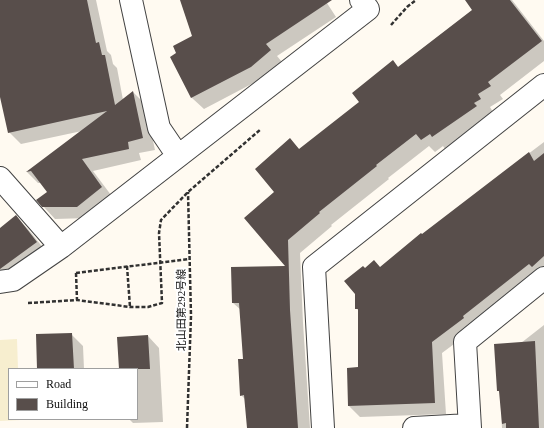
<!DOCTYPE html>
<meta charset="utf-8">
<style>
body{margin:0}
#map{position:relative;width:544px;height:428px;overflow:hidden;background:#fffaf1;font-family:"Times New Roman",serif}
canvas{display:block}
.legend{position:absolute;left:8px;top:368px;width:130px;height:52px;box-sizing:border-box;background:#fff;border:1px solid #9f9f9f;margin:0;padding:5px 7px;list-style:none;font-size:12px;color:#0f0f0f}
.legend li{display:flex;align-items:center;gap:8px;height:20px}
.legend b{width:20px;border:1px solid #9f9f9f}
</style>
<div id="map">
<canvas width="544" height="428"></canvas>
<ul class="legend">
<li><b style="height:5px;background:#fff"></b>Road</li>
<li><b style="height:11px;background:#584e4b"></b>Building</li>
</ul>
</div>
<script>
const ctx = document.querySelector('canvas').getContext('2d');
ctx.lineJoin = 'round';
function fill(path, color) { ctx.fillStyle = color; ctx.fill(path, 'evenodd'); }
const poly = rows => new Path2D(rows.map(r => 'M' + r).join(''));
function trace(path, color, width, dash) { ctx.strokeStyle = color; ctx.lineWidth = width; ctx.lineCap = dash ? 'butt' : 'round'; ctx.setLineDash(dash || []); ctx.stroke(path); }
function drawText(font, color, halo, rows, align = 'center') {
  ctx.font = font + ' "Times New Roman","Noto Sans JP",serif'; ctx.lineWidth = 4; ctx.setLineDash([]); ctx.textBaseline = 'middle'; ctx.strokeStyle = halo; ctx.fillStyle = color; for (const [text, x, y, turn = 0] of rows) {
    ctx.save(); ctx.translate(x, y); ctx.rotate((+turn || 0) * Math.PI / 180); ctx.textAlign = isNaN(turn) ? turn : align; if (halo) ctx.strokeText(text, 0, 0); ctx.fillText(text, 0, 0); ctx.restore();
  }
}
fill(poly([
 [17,339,18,369,9,369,9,419,21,420,0,421,0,340]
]), '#f7eecf');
fill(poly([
 [0,0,96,0,107,51,111,55,113,64,117,68,123,100,133,92,145,104,155,150,139,153,141,160,93,171,114,199,89,218,55,219,43,206,48,192,41,183,38,183,27,172,82,131,21,144,9,132,0,92],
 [181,0,325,0,336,17,277,56,282,62,263,78,204,109,192,98,171,57,178,54,193,36],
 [474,0,512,0,544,41,544,61,500,95,503,99,490,107,493,112,486,116,489,119,445,149,443,146,435,152,429,146,388,178,389,179,331,225,332,226,300,253,303,323,310,428,248,428,246,400,241,395,245,359,241,310,233,303,287,266,276,192,290,140,300,150,361,102,392,61,398,67,473,10],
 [544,142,544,277,442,353,446,414,360,417,349,406,348,369,359,368,359,311,356,308,365,269,380,268,499,176],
 [16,217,28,229,48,254,0,282,0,229],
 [544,325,544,428,502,428,500,393,498,390,521,343],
 [71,334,83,346,84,369,38,369],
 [148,336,159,348,163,422,133,423,129,419,137,419,137,369,120,369]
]), '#0003');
fill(poly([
 [0,0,87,0,96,43,99,42,102,55,105,55,115,105,133,91,143,138,128,142,129,149,82,159,102,187,77,207,42,207,36,200,47,192,31,171,26,172,107,111,8,133,0,97],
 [180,0,332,0,266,44,271,50,251,67,191,98,170,57,176,53,173,46,192,36],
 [465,0,510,0,542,41,488,82,491,86,478,94,481,99,474,103,477,106,432,137,430,134,421,140,416,134,376,165,377,166,319,212,320,213,288,240,290,310,298,428,247,428,244,395,240,396,238,359,243,359,239,303,232,303,231,267,285,266,244,218,274,192,255,169,290,138,299,149,359,102,352,93,393,60,398,67,472,10],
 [529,152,534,161,544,153,544,256,532,267,529,264,463,316,464,318,432,342,435,403,348,406,347,368,358,367,358,309,355,309,355,294,344,281,363,266,365,268,374,260,380,267,421,233,422,234],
 [16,215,37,242,0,269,0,228],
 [72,333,74,369,37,369,36,334],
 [148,335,150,369,119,369,117,337],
 [535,341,539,428,506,428,506,423,502,424,499,391,497,391,494,344]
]), '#584e4b');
const street = poly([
 [131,0,159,128,178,156],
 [0,178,61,247],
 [0,282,13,280,61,247,368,9,361,0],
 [323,428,314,267,544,85],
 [414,428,469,425],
 [470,428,465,342,544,278]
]);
trace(street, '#424242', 24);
trace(poly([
 [391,25,407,7,416,0],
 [127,266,130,307],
 [76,273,189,259],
 [76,273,77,300],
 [28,303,77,300,130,307,148,307,162,303,159,233,161,220,188,192,261,129],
 [187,428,191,316,188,192]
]), '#313131', 2.5, [4, 2]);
trace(street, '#fff', 22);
drawText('11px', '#0f0f0f', '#fff', [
 ["北山田第292号線",182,310,-90]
]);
</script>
